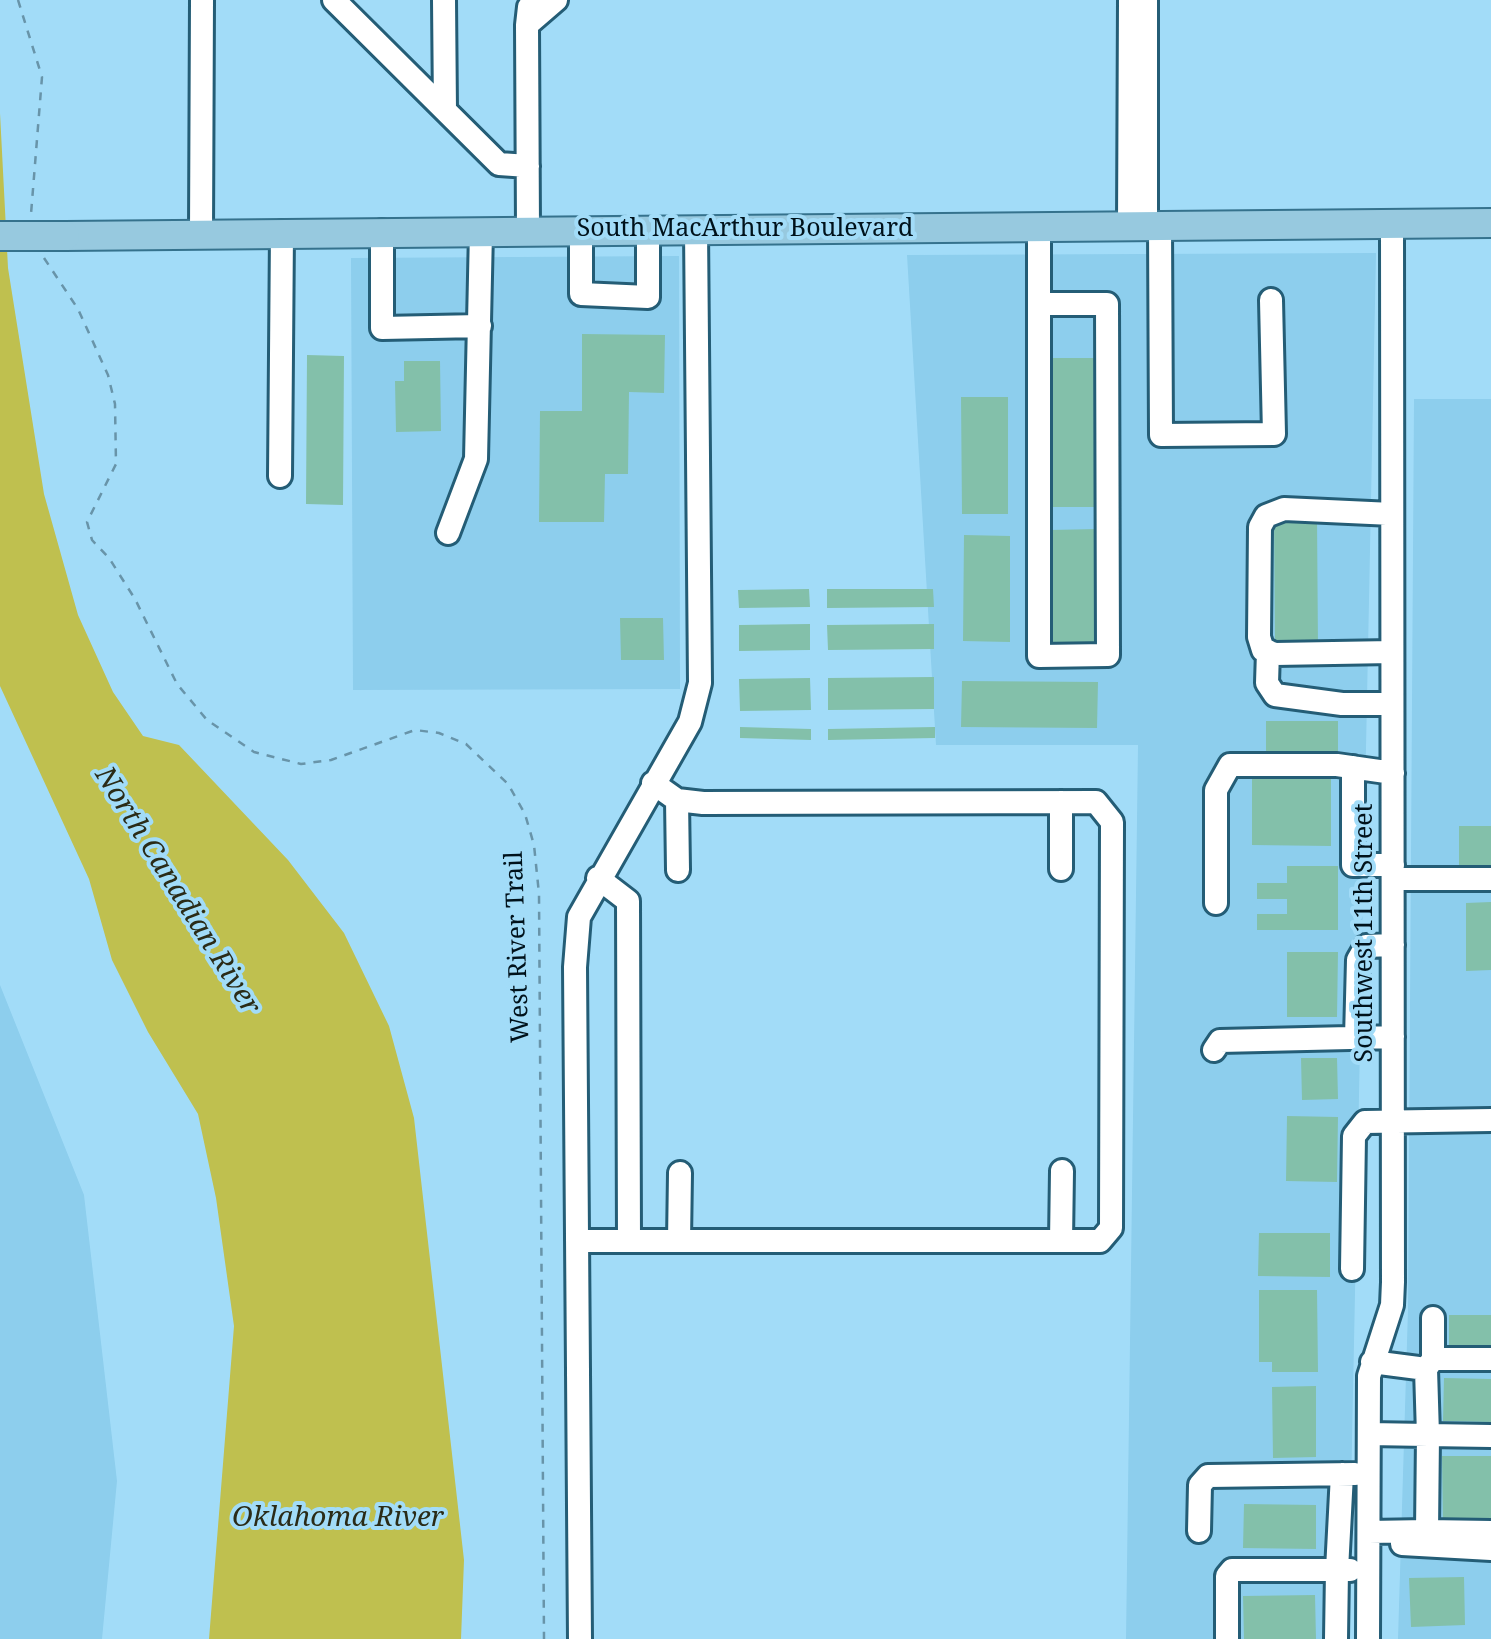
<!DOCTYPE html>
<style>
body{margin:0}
canvas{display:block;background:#a2dcf8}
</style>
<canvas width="1491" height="1639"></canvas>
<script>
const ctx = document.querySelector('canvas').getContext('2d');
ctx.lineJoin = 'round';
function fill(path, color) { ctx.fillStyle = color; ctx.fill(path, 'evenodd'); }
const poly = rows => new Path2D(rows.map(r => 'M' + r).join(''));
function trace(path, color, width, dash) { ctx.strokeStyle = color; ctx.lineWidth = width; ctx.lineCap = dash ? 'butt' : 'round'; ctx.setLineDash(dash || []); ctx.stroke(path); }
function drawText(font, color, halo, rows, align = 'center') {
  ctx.font = font + ' "Noto Serif",serif'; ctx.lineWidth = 8; ctx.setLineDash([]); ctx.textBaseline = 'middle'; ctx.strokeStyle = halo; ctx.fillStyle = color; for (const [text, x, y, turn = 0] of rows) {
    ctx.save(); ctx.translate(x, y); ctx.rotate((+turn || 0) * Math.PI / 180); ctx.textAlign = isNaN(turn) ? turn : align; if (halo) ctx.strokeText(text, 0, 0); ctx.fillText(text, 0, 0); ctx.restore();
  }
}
fill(poly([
 [1376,253,1348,1639,1126,1639,1138,745,936,745,907,255],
 [679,256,680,689,353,690,351,258],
 [1414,399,1491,399,1491,1639,1398,1639,1408,1309],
 [0,985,84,1195,117,1481,102,1639,0,1639]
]), '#8dceed');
fill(poly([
 [0,113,8,268,44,494,78,615,113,692,143,736,179,745,288,860,344,933,389,1026,414,1118,464,1560,461,1639,209,1639,234,1326,216,1198,198,1114,148,1032,112,960,89,879,0,686]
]), '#bfc04f');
fill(poly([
 [582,334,665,335,664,393,629,392,628,474,605,474,604,522,539,522,540,411,582,411],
 [307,355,344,356,343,505,306,504],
 [1050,358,1097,358,1098,507,1051,507],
 [404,361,440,361,441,431,396,432,395,381,404,381],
 [961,397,1008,397,1008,514,962,514],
 [1274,518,1317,518,1318,648,1275,649],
 [1097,529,1098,646,1051,646,1050,530],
 [964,535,1010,536,1010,642,963,641],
 [809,589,810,607,739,608,738,590],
 [827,589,933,589,934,607,827,608],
 [620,618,663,618,664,660,621,660],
 [810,624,810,650,739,651,739,625],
 [934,624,934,649,828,650,827,625],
 [934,677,934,709,828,710,828,678],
 [810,678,811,710,740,711,739,679],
 [962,681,1098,682,1097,728,961,727],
 [1266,721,1338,721,1338,758,1266,757],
 [740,727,811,729,811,740,740,738],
 [935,727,935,738,828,740,828,729],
 [1252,774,1331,774,1331,846,1252,845],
 [1459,826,1491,826,1491,872,1459,872],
 [1287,866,1338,866,1338,930,1257,930,1257,914,1287,914,1287,899,1257,899,1257,883,1287,883],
 [1491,902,1491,970,1466,971,1466,903],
 [1287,952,1338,952,1337,1017,1287,1017],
 [1301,1058,1337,1058,1338,1099,1302,1100],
 [1287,1116,1338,1117,1337,1182,1286,1181],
 [1259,1233,1330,1233,1330,1277,1258,1276],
 [1259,1290,1317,1290,1318,1372,1272,1372,1272,1362,1259,1362],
 [1449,1315,1491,1315,1491,1354,1449,1354],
 [1444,1378,1491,1379,1491,1422,1443,1421],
 [1316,1386,1316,1457,1273,1458,1272,1387],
 [1442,1456,1491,1456,1491,1527,1443,1527],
 [1244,1504,1316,1505,1316,1549,1243,1548],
 [1464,1577,1465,1625,1411,1627,1409,1578],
 [1315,1595,1316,1639,1244,1639,1243,1596]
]), '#83c0aa');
const minor = poly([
 [334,0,499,164,528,166],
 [444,0,445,110],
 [527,25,556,0],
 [1129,226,1130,0],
 [1146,226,1146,0],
 [1160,226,1161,435,1274,434,1271,300],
 [1039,227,1039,656,1108,655,1107,304,1040,304],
 [528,230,527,25,529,7,535,0],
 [581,230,581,294,648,297,648,229],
 [382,231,382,328,480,326],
 [201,233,202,0],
 [280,476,282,232],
 [1392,514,1284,509,1266,516,1260,527,1259,637,1263,650,1275,654,1392,652],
 [448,533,476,459,481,231],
 [1268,651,1267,683,1275,695,1342,704,1392,704],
 [1353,767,1353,865,1393,865],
 [677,800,678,870],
 [1061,802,1061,869],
 [598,878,628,901,629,1241],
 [1393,879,1491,879],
 [1216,903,1216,790,1230,765,1337,765,1393,773],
 [1356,1038,1358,960,1366,946,1393,945],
 [1214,1050,1220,1041,1393,1037],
 [577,1241,1100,1241,1111,1228,1112,822,1096,802,703,803,677,800,653,783],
 [679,1241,680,1173],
 [1061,1241,1062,1171],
 [1352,1269,1354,1136,1365,1122,1491,1120],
 [1433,1359,1491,1359],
 [1372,1362,1426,1369,1433,1359,1433,1318],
 [1369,1434,1428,1435,1426,1369],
 [1199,1531,1200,1485,1208,1476,1355,1474],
 [1427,1531,1491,1532],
 [1369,1532,1427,1531,1428,1435,1491,1436],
 [1402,1544,1491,1549],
 [580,1639,575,967,579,917,690,722,700,683,696,229],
 [1227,1639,1227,1576,1232,1570,1337,1570,1342,1474],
 [1336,1639,1337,1570,1350,1570],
 [1368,1639,1369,1376,1392,1305,1393,1282,1392,224]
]);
const major = poly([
 [65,236,1491,223]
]);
trace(minor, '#245d76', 28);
trace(major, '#35728d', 32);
trace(poly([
 [18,0,42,77,31,214],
 [44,258,78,309,108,375,115,404,116,464,87,522,92,540,109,558,135,599,177,684,207,720,254,752,301,764,331,760,415,730,439,733,466,744,508,784,525,814,534,845,539,894,544,1639]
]), '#6894a9', 2.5, [8, 8]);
trace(minor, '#fff', 22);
trace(major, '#97c9df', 28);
const majorBridge = poly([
 [0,236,65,236]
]);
trace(majorBridge, '#35728d', 32, []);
trace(majorBridge, '#97c9df', 28);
drawText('25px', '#00121b', '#a2dcf8', [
 ["South MacArthur Boulevard",745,229],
 ["Southwest 11th Street",1365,933,-90],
 ["West River Trail",518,947,-92]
]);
drawText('italic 28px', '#2a2b17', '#a2dcf8', [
 ["North Canadian River",177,891,58],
 ["Oklahoma River",338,1518]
]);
</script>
